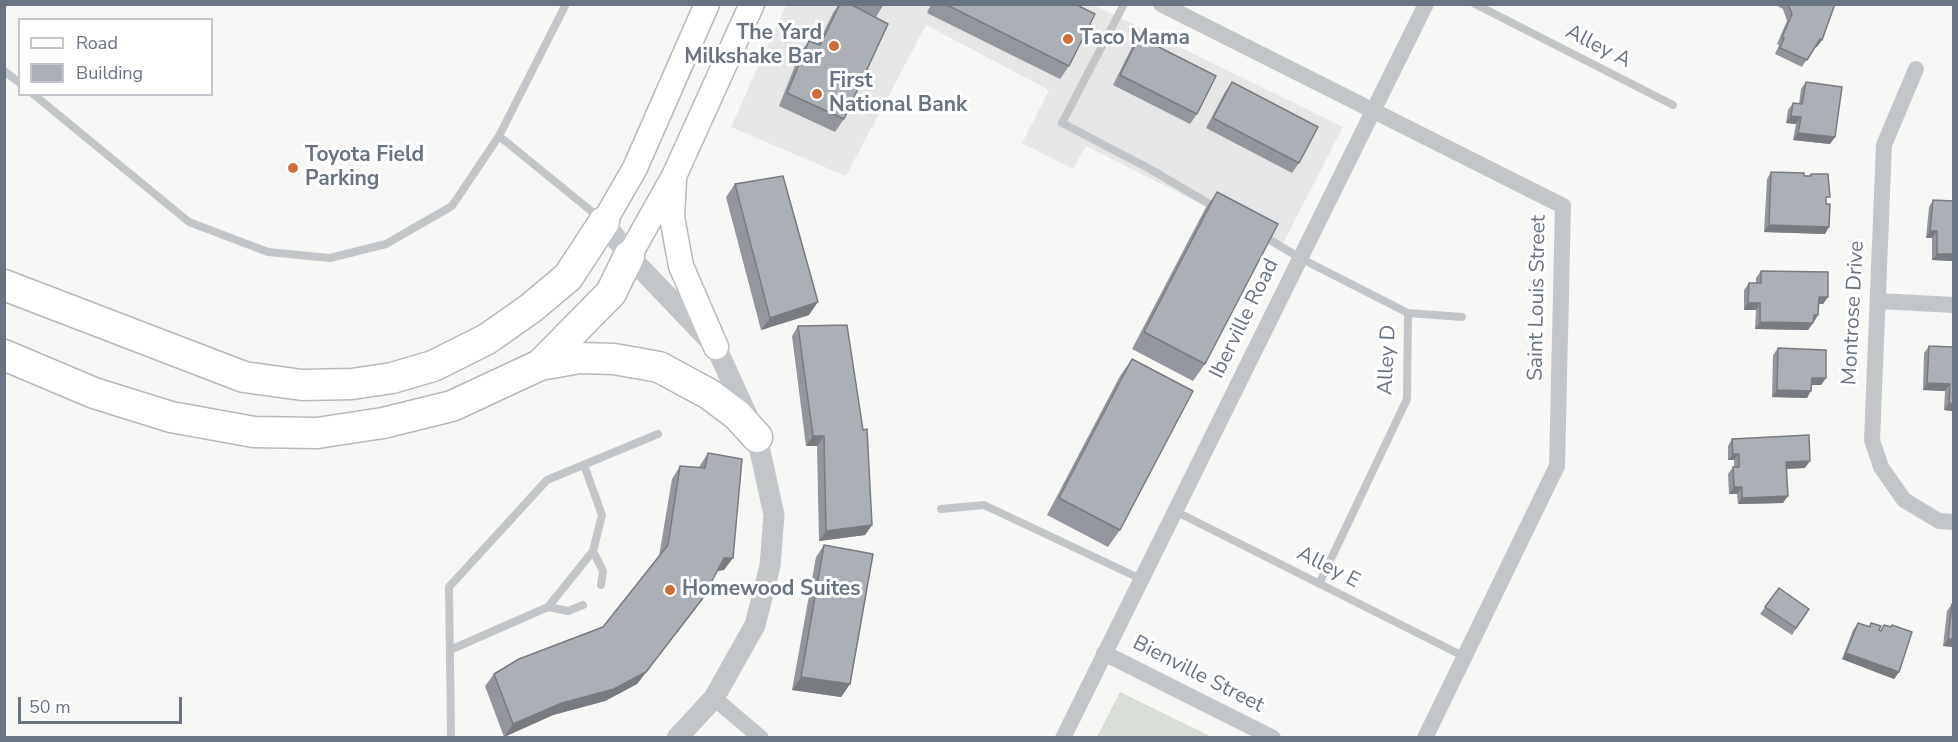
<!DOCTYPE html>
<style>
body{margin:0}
#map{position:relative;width:1958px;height:742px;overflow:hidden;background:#f7f7f5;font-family:"Nunito Sans",sans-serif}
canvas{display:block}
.frame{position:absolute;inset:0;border:6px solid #697482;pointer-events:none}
.legend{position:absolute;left:18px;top:18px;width:195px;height:78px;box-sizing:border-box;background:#fff;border:2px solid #c3c7cd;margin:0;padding:8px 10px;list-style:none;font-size:18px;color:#697482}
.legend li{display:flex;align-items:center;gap:12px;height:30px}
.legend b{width:30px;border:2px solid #c3c7cd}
.scale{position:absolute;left:18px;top:697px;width:164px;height:27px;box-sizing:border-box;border:3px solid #697482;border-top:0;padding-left:8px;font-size:18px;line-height:21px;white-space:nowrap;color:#697482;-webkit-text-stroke:4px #fff;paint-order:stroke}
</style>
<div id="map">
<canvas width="1958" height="742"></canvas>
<div class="frame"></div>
<ul class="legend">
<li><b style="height:8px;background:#fff"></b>Road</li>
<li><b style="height:16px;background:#abb0b6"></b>Building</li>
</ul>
<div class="scale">50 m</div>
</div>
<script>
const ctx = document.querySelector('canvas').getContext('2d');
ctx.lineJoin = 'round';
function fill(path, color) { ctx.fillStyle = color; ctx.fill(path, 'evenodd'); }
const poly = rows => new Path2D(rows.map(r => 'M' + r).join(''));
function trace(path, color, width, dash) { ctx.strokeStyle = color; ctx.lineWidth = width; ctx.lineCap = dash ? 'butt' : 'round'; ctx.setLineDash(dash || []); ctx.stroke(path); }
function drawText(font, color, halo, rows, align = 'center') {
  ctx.font = font + ' "Nunito Sans",sans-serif'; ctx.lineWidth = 6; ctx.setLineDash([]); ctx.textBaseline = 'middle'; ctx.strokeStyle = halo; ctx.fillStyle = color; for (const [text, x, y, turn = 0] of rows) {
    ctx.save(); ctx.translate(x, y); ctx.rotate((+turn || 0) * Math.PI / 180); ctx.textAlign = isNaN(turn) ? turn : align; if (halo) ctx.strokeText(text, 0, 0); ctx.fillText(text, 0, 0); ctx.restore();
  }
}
fill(poly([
 [1092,4,1343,127,1282,245,1086,146,1073,169,1022,143,1049,90,926,25,846,176,731,127,786,5]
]), '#e5e6e5');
fill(poly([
 [1120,692,1212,737,1097,737]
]), '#d8ded6');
const secondary = poly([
 [674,180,672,217,681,266,716,347],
 [604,222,635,168,707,4],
 [629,256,675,174,752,4]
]);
const motorway = poly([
 [4,285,244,377,302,385,352,384,392,378,433,366,487,339,531,308,568,277,604,222],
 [4,355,94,393,171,417,254,432,317,433,383,423,452,406,540,365,611,293,629,256],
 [540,365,580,358,614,359,659,367,709,394,737,415,757,437]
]);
trace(secondary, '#b6b9be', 27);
trace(motorway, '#b6b9bc', 33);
trace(poly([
 [1124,4,1062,123,1150,169,1218,209],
 [1475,4,1673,105],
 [4,71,20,83],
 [33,94,189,222,268,252,330,258,386,244,452,206,499,136,566,4],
 [499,136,601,219],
 [1260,234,1300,258,1408,313,1407,399,1319,584],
 [1408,313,1462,317],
 [941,509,984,505,1141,579],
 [1175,511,1465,657],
 [593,551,603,571,601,585],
 [548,607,568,611,583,605],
 [450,650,548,607,593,551,602,515,584,465],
 [451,738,449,587,547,480,658,434]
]), '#c3c6c9', 8);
trace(poly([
 [1161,4,1563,206,1557,466,1425,738],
 [1916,69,1884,145,1872,440,1881,467,1904,500,1939,521,1954,522],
 [1878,301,1954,305],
 [1104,653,1273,738],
 [714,698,761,738],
 [1063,738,1426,4]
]), '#c3c6c9', 16);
trace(poly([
 [604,222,629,256,716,347,757,437,774,515,770,566,755,625,714,698,677,738]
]), '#c3c6c9', 21);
trace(secondary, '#fff', 24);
trace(motorway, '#fff', 30);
fill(poly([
 [839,4,840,4,844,119,835,132,779,106,800,53,809,41,818,44,833,13],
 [850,4,884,4,876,17],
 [931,4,1075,4,1069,66,1060,79,927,13],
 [1774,4,1835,4,1817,47,1815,46,1802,67,1775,54,1779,45,1777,44,1787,21,1783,9],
 [1139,37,1197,114,1190,124,1113,85,1132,47],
 [1232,82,1299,163,1292,173,1206,128,1225,92],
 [1806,82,1835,137,1830,144,1793,140,1796,124,1786,123,1788,110,1793,103,1799,104,1801,89],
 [1771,172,1809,176,1811,174,1826,204,1825,234,1764,232,1767,179],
 [735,184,809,315,761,330,726,197],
 [1217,192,1205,364,1193,381,1132,349,1205,209],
 [1933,200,1953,261,1932,260,1932,238,1926,238,1929,207],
 [1761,271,1828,297,1823,304,1819,304,1813,322,1808,330,1755,329,1756,310,1744,310,1744,290,1749,283,1756,283,1756,278],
 [798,326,872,525,865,535,819,541,817,446,806,446,792,336],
 [1929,346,1953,347,1953,411,1944,410,1945,391,1923,390,1924,353],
 [1778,348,1826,378,1821,385,1812,385,1807,398,1772,397,1773,355],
 [1132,359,1120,530,1108,547,1047,515,1120,376],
 [1732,439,1805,468,1787,469,1783,503,1738,504,1737,494,1729,494,1728,474,1733,467,1734,467,1734,460,1728,460,1728,446],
 [708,453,724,570,717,571,703,598,694,610,637,684,605,701,553,715,504,737,485,686,494,674,603,627,659,556,672,479,680,466,699,467],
 [824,545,850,684,841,697,792,690,816,557],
 [1779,588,1809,609,1792,635,1760,614],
 [1952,604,1953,604,1953,647,1943,646,1947,611],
 [1858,623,1869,627,1871,623,1880,631,1884,625,1891,627,1892,625,1899,672,1894,679,1842,659,1853,630]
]), '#93979d');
fill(poly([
 [1820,39,1822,40,1817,47,1815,46],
 [1791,116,1801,117,1796,124,1786,123],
 [1798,133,1835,137,1830,144,1793,140],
 [1769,225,1829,227,1825,234,1764,232],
 [1930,231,1937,231,1932,238,1926,238],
 [1937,254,1953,254,1953,261,1932,260],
 [1819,297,1828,297,1823,304,1814,304],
 [818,302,809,315,761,330,770,318],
 [1748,303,1760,303,1756,310,1744,310],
 [1814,315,1818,315,1814,322],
 [1760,322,1813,323,1808,330,1755,329],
 [1812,378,1826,378,1821,385,1807,385],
 [1927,383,1950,384,1945,391,1923,390],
 [1777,390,1811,391,1807,398,1772,397],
 [1949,403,1953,404,1953,411,1944,410],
 [813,436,824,436,817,446,806,446],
 [1733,454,1739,454,1734,460,1728,460],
 [1810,461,1805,468,1781,469,1786,462],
 [1734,487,1742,487,1737,494,1729,494],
 [1788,496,1783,503,1738,504,1742,498],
 [872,525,865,535,819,541,826,531],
 [724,558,733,558,724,570,715,571],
 [703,598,637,684,605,701,553,715,504,737,513,724],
 [1948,639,1953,639,1953,647,1943,646],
 [1846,653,1899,672,1894,679,1842,659],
 [801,677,850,684,841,697,792,690]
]), '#787b7f');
const building = poly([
 [840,4,850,4,888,24,844,119,787,93,809,41,820,45,840,4],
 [945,4,1075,4,1095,14,1069,66,945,4],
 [1788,4,1835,4,1822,40,1820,39,1807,60,1780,48,1784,38,1782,37,1792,14,1788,4],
 [1139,37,1216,76,1197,114,1120,75,1139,37],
 [1232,82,1318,127,1299,163,1213,118,1232,82],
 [1806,82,1842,87,1835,137,1798,133,1801,117,1791,116,1793,103,1802,104,1806,82],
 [1771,172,1804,173,1804,176,1811,176,1811,174,1828,174,1830,197,1826,197,1826,204,1830,204,1829,227,1769,225,1771,172],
 [783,176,818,302,770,318,735,184,783,176],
 [1217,192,1278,224,1205,364,1144,332,1217,192],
 [1933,200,1953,201,1953,254,1937,254,1937,231,1930,231,1933,200],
 [1761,271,1828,272,1828,297,1819,297,1818,315,1814,315,1813,323,1760,322,1760,303,1748,303,1749,283,1761,283,1761,271],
 [847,325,863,430,867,429,872,525,826,531,824,436,813,436,798,326,847,325],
 [1929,346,1953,347,1953,404,1949,403,1950,384,1927,383,1929,346],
 [1778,348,1826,350,1826,378,1812,378,1811,391,1777,390,1778,348],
 [1132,359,1193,391,1120,530,1059,498,1132,359],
 [1809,435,1810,461,1786,462,1788,496,1742,498,1742,487,1734,487,1733,467,1739,467,1739,454,1733,454,1732,439,1809,435],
 [708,453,742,459,733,558,724,558,703,598,646,672,614,689,562,703,513,724,494,674,519,659,603,627,668,545,680,466,705,468,708,453],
 [824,545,873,554,850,684,801,677,824,545],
 [1779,588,1809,609,1796,628,1765,607,1779,588],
 [1952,604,1953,604,1953,639,1948,639,1952,604],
 [1858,623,1870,627,1871,623,1881,626,1879,630,1881,631,1884,625,1891,627,1892,625,1912,632,1899,672,1846,653,1858,623]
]);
fill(building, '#abb0b6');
trace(building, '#787b7f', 1.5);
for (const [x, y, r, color] of [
 [1068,39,6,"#d06f3b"],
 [834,46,6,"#d06f3b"],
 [817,94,6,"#d06f3b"],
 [293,168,6,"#d06f3b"],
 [670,590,6,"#d06f3b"]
]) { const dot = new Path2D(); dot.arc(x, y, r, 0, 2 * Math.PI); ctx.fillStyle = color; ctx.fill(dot); trace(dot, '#fff', 2); }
drawText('bold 21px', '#697482', '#fff', [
 ["The Yard",822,34,"right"],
 ["Milkshake Bar",822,58,"right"],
 ["Taco Mama",1080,39],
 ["First",829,82],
 ["National Bank",829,106],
 ["Toyota Field",305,156],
 ["Parking",305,180],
 ["Homewood Suites",682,590]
], 'left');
drawText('21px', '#697482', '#fff', [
 ["Alley A",1598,47,27],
 ["Saint Louis Street",1538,298,-89],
 ["Montrose Drive",1854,313,-87],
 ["Iberville Road",1245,319,-64],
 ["Alley D",1388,360,-87],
 ["Alley E",1328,568,27],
 ["Bienville Street",1198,675,27]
]);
</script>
